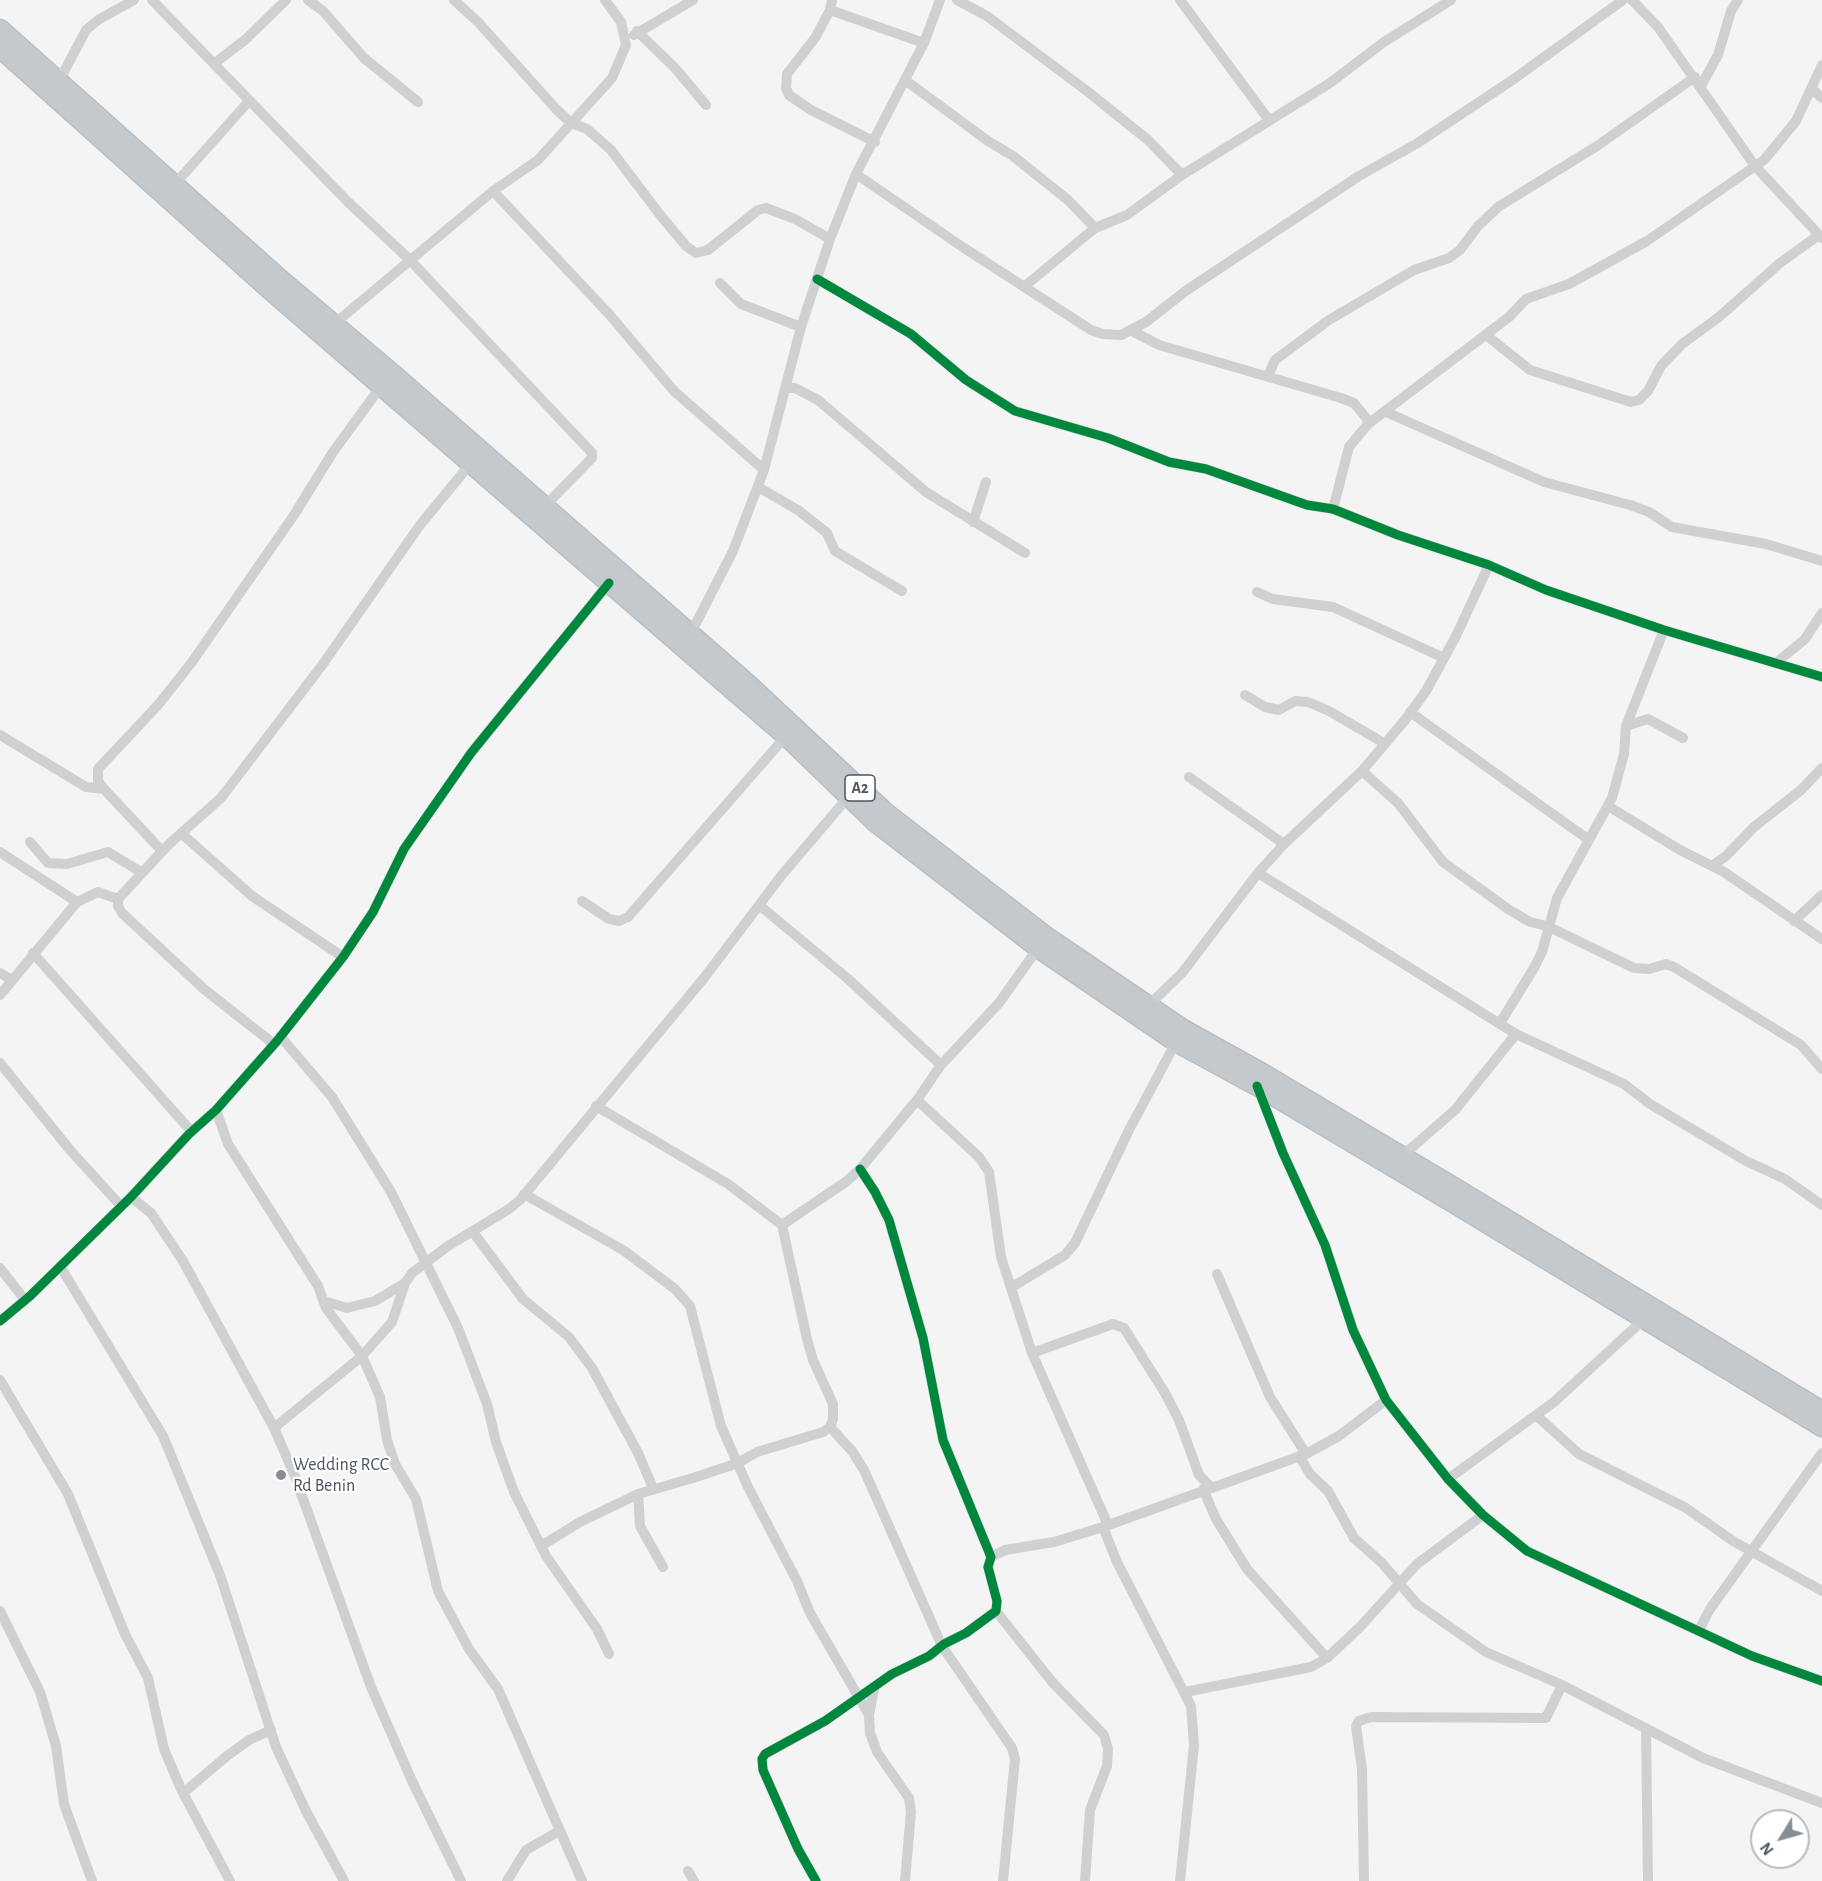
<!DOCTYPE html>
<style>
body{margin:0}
#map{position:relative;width:1822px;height:1881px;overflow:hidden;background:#f4f4f4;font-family:"Alegreya Sans",sans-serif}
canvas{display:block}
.north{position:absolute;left:1750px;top:1809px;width:60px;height:60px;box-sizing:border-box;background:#fff;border:2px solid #b7bbc0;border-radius:50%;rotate:233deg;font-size:16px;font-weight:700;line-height:24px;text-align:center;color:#4a5661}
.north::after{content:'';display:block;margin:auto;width:21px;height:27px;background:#868d94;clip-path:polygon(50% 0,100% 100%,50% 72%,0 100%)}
</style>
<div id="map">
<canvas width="1822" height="1881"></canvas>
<div class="north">N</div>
</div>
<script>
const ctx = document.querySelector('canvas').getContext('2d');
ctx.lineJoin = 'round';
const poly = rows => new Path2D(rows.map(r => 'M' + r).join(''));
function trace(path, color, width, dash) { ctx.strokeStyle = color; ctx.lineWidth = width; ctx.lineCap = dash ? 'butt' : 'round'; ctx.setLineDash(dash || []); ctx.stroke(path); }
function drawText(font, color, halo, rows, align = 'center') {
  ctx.font = font + ' "Alegreya Sans",sans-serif'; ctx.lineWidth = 4.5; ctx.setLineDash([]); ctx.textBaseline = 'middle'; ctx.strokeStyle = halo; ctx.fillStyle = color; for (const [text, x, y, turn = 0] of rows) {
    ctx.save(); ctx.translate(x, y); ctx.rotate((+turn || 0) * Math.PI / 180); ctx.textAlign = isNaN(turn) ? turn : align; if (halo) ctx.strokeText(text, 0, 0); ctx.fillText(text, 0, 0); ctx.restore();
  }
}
const trunk = poly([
 [0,29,280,279,393,374,749,685,885,812,1047,937,1183,1029,1264,1074,1462,1192,1822,1411],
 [0,48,269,289,786,736,875,822,1038,948,1176,1042,1257,1086,1455,1204,1822,1427]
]);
trace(trunk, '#b9bec3', 21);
trace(poly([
 [152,0,348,202,409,259,592,453,592,458,543,508],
 [308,0,323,11,364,58,418,102],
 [454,0,478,22,556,109,571,123,587,129,611,150,661,216,686,246,696,253,708,250,758,210,766,208,795,219,830,239],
 [832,0,830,10,815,38,787,74,786,88,789,95,811,110,875,142],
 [957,0,987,16,1087,91,1148,140,1182,175],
 [1180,0,1269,120],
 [1632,0,1658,27,1755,166,1822,238],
 [830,10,924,43],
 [637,31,675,68,706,105],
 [634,35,693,0],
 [215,63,246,39,286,0],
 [905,80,988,141,1013,156,1068,200,1095,228],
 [59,81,86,30,98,20,134,0],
 [1701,86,1718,55,1731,11,1738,0],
 [1812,89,1822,98],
 [856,174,964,248,1091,330,1103,334,1121,335,1146,322,1187,290,1359,176,1416,144,1514,79,1623,0],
 [175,184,249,101],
 [493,191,609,314,674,391,764,470],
 [817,279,911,334,966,380,1015,411,1108,438,1169,462,1206,469,1307,505,1333,509,1398,535,1489,565,1546,590,1664,630,1822,677],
 [720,283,741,304,801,327],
 [1025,286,1095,228,1127,215,1182,175,1330,83,1384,42,1451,0],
 [334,324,493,191,538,160,612,78,626,45,621,22,605,0],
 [1130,330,1159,345,1341,398,1354,403,1370,423],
 [1486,335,1530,370,1631,402,1639,400,1648,391,1661,366,1682,344,1719,317,1780,263,1819,235],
 [1268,376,1275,360,1329,320,1414,270,1449,258,1460,250,1478,226,1498,207,1597,146,1695,77],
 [787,388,795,388,818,400,926,492,1025,553],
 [1386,412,1544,482,1630,505,1649,512,1672,527,1766,544,1822,561],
 [758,487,798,510,827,533,835,551,902,591],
 [1333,509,1349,447,1368,424,1509,317,1526,299,1569,284,1647,241,1764,160,1796,121,1822,65],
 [973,522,986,482],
 [1257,592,1273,599,1333,607,1444,658],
 [690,635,733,551,764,470,801,327,830,239,856,174,924,43,940,0],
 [1776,663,1805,639,1822,613],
 [1245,695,1265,707,1279,710,1295,701,1308,702,1329,711,1384,743],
 [1410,712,1589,840],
 [1626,726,1648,719,1683,738],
 [0,735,86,787,104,789],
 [1362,771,1398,803,1443,862,1508,909,1530,922,1547,926,1634,968,1649,969,1666,964,1674,967,1801,1045,1822,1069],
 [1189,777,1284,844],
 [1608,806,1680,850,1724,872,1822,939],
 [181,833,252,896,343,957],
 [30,842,48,863,67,864,108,852,141,872],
 [162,851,104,789,98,781,98,769,158,705,192,662,294,515,333,452,382,385],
 [0,852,77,902],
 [1712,866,1726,856,1754,827,1801,790,1822,768],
 [1258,873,1516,1034,1624,1084,1650,1104,1746,1161,1785,1179,1822,1205],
 [582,901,609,919,619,921,628,917,786,736],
 [759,905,847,978,941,1065],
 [1794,921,1822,895],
 [33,953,192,1132],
 [0,973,12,980],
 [0,995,77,902,98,892,118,899],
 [1147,1007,1182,973,1258,873,1284,844,1362,771,1405,720,1426,691,1456,636,1489,565],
 [1500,1023,1534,968,1542,952,1557,898,1612,798,1624,754,1626,726,1664,630],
 [280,1036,332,1097,391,1192,458,1328,487,1404,496,1442,514,1492,546,1556,597,1629,609,1654],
 [274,1044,205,990,122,913,118,906,118,899,168,845,221,798,323,664,420,525,471,463],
 [0,1063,70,1150,121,1206],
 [1257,1086,1283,1153,1325,1245,1353,1330,1386,1400,1448,1479,1483,1515,1527,1551,1752,1656,1822,1681],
 [917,1100,979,1157,989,1172,1001,1257,1032,1353,1108,1525],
 [596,1106,728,1184,782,1225,807,1339,813,1360,833,1404,833,1419,830,1427,823,1432,757,1452,738,1463,693,1478,638,1494,640,1526,663,1567],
 [216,1110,228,1144,318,1286,326,1308,362,1356,380,1397,387,1440,395,1464,416,1499,438,1591,469,1649,498,1689,582,1881],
 [1401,1157,1455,1110,1516,1034],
 [524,1194,623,1250,675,1289,690,1306,721,1426,748,1487,797,1581,810,1613,869,1715],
 [131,1197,151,1213,183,1261,274,1428,294,1474,371,1687,412,1781,461,1881],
 [782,1225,847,1181,860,1169,917,1100,941,1065,999,1003,1038,948],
 [473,1232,523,1299,569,1337,592,1368,638,1453,653,1488],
 [60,1266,163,1436,220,1575,276,1747,306,1811,344,1881],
 [0,1268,25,1300],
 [1217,1274,1270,1397,1306,1454],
 [1012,1287,1065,1255,1075,1243,1129,1130,1176,1042],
 [324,1301,347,1308,375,1301,405,1283,412,1273,448,1246,509,1209,520,1200,704,978,781,876,849,796],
 [0,1321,30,1296,131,1197,189,1134,216,1110,277,1041,343,957,373,912,404,849,471,753,609,583],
 [1032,1353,1113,1324,1124,1328,1165,1393,1179,1420,1199,1475,1210,1486],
 [0,1380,68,1494,125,1634,148,1678,164,1749,181,1789,230,1881],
 [1537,1416,1579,1454,1686,1508,1733,1541,1822,1591],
 [830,1427,852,1451,864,1470,942,1646,1012,1748,1015,1759,1003,1881],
 [274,1428,362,1356,392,1322,405,1283],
 [1299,1456,1310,1474,1328,1491,1354,1538,1382,1563,1417,1604,1486,1652,1562,1685,1703,1758,1822,1803],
 [1448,1479,1554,1402,1643,1320],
 [1203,1489,1216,1519,1247,1569,1327,1658],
 [1103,1527,1117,1562,1191,1706,1194,1745,1180,1881],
 [541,1546,580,1522,638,1494],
 [991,1557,1005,1550,1054,1542,1103,1527,1306,1454,1339,1436,1386,1400],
 [0,1611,40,1692,56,1746,64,1804,92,1881],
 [996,1611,1053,1683,1104,1735,1108,1749,1107,1766,1090,1810,1085,1881],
 [1699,1630,1710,1609,1822,1453],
 [874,1689,869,1715,870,1733,877,1752,909,1798,911,1812,905,1881],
 [1185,1692,1311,1667,1327,1658,1360,1627,1417,1564,1483,1515],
 [1646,1728,1648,1881],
 [183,1793,227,1756,249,1740,271,1730],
 [688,1871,694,1881],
 [507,1881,526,1850,559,1831],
 [816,1881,798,1849,763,1770,762,1759,765,1754,825,1721,892,1674,929,1656,944,1644,966,1633,996,1611,997,1601,988,1567,991,1557,943,1440,923,1338,889,1220,875,1192,860,1169],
 [1364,1881,1362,1769,1356,1726,1359,1721,1371,1717,1546,1718,1562,1685]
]), '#ced0d2', 10);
trace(trunk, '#c4c9cd', 18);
trace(poly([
 [817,279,911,334,966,380,1015,411,1108,438,1169,462,1206,469,1307,505,1333,509,1398,535,1489,565,1546,590,1664,630,1822,677],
 [1257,1086,1283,1153,1325,1245,1353,1330,1386,1400,1448,1479,1483,1515,1527,1551,1752,1656,1822,1681],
 [0,1321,30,1296,131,1197,189,1134,216,1110,277,1041,343,957,373,912,404,849,471,753,609,583],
 [816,1881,798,1849,763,1770,762,1759,765,1754,825,1721,892,1674,929,1656,944,1644,966,1633,996,1611,997,1601,988,1567,991,1557,943,1440,923,1338,889,1220,875,1192,860,1169]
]), '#00873e', 9);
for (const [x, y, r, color] of [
 [281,1475,6,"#868d94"]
]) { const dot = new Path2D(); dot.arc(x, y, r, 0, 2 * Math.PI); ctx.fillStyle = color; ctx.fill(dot); trace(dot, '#fff', 2); }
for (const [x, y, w] of [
 [860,788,30]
]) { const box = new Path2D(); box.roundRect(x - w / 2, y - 13, w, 26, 4.5); ctx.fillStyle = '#fff'; ctx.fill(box); trace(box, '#4a5661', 1.5); }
drawText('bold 16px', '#4a5661', null, [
 ["A2",860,788]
]);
drawText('18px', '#4a5661', '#fff', [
 ["Wedding RCC",293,1465],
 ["Rd Benin",293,1486]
], 'left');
</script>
